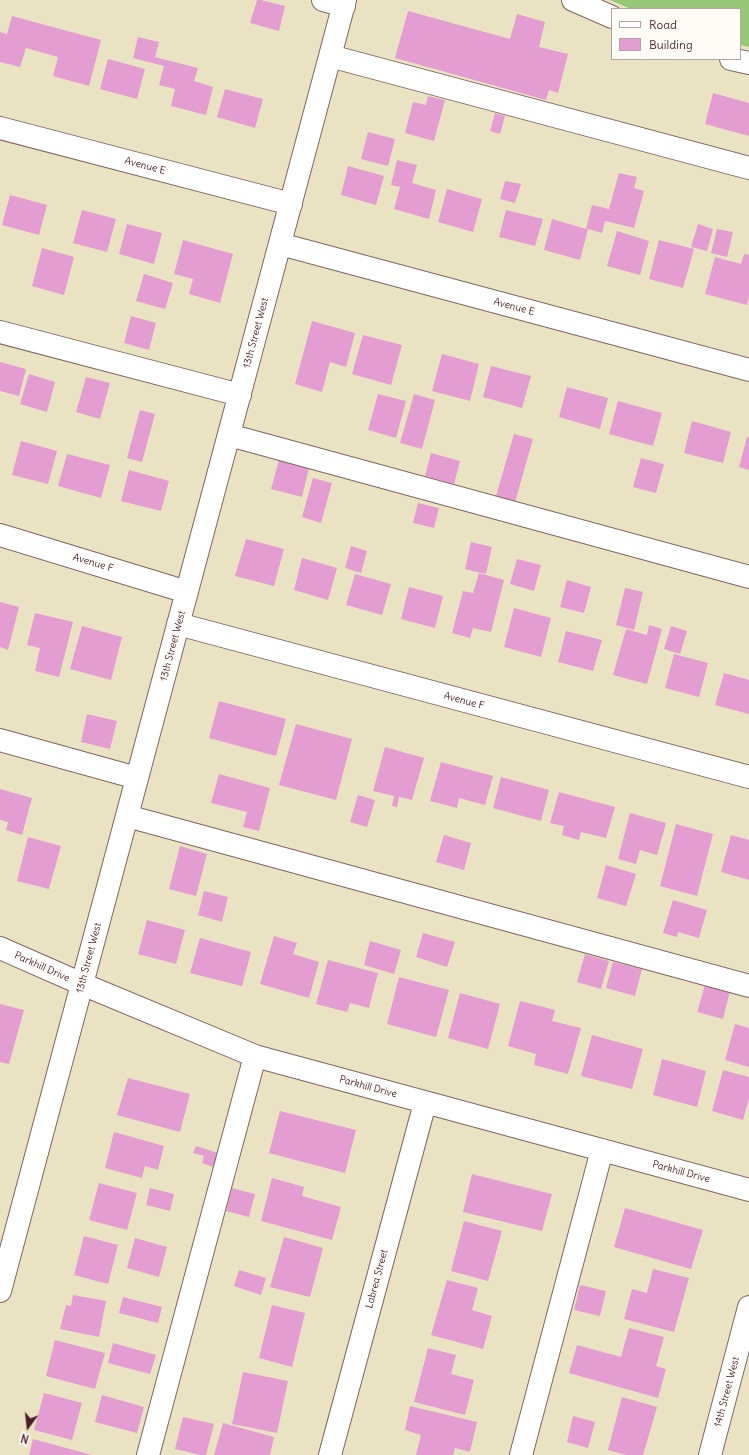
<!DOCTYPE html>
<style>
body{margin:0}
#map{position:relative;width:749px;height:1455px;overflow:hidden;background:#eae3c3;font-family:Delius,sans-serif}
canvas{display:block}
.legend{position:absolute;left:611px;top:8px;width:130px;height:52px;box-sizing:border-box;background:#fdfcf7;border:1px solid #b5a4a5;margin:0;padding:5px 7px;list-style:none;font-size:12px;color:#4a1f2b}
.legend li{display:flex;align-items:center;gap:8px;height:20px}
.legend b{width:20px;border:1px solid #b5a4a5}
.north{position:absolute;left:8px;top:1407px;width:40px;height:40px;-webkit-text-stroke:3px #fdfcf7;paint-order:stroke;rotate:195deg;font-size:11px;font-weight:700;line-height:16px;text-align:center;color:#4a1f2b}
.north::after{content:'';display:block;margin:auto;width:14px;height:18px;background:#4a1f2b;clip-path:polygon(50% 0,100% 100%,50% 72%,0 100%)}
</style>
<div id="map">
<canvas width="749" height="1455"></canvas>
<ul class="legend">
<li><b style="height:5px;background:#fff"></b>Road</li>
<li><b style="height:11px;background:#e49dd0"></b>Building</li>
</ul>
<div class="north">N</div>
</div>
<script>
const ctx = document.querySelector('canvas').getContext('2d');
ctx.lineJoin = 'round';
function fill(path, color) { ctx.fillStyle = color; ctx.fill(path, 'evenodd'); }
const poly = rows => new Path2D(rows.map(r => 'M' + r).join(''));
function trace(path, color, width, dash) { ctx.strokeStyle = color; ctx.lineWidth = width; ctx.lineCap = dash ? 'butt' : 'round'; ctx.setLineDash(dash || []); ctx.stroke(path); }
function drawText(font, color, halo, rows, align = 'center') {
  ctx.font = font + ' Delius,sans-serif'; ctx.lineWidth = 3; ctx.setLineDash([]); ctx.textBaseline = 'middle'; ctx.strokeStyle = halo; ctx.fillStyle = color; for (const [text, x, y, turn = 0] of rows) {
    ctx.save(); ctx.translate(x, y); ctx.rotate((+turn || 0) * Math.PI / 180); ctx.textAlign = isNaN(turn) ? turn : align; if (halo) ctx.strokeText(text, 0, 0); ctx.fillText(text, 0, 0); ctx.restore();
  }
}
fill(poly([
 [610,0,749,0,749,47,740,45,740,9,631,9]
]), '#96c878');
fill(poly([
 [257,0,261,0,285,6,279,31,250,23],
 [408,11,510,39,517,14,545,22,539,47,568,54,558,93,549,90,546,100,395,58],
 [12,16,101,40,89,86,53,76,58,57,26,48,20,67,0,62,0,32,7,34],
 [138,37,159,42,155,57,198,68,194,81,213,87,206,115,171,106,175,89,159,85,164,66,133,58],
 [108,59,145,69,137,99,100,89],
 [225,89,263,99,255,128,217,117],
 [713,93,749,103,749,136,705,124],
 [428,96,445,100,434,141,405,133,413,102,426,105],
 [495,113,505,116,500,134,490,131],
 [368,132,395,139,388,166,361,159],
 [397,160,417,165,412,183,436,190,429,219,394,209,400,187,391,185],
 [348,166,384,176,376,205,341,195],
 [619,173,637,177,634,188,644,191,634,228,605,221,602,233,588,229,580,260,544,250,552,219,586,229,592,205,609,209],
 [505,181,521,184,515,203,500,199],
 [447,189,482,199,473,232,438,222],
 [10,195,47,205,39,235,2,225],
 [82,210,116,219,107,252,73,243],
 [506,210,543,219,535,246,499,237],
 [127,224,162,233,154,264,119,254],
 [698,224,713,229,707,251,691,247],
 [717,229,733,232,727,257,711,253],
 [617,231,649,241,640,275,607,266],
 [183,240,233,254,220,303,189,294,193,279,174,274],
 [659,240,694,249,683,288,649,279],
 [42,248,74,257,64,295,32,286],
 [744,254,749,255,749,296,747,305,705,294,715,257,741,264],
 [144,274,173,283,165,309,136,301],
 [131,316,156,323,149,350,124,343],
 [312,321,355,333,346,367,330,362,322,392,295,384],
 [363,335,402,345,391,385,352,374],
 [442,354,479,364,470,401,432,391],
 [0,362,26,369,19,396,0,391],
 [491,366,531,376,522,408,483,397],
 [29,374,55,382,47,412,20,404],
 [86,377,110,383,100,419,76,412],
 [567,387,608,398,600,429,559,417],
 [378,394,406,401,396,438,368,430],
 [414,394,435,400,422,449,400,443],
 [618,401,662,413,653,446,609,434],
 [140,410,155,414,142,462,127,458],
 [692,421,731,432,723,463,684,453],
 [514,434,533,439,515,502,496,496],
 [747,437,749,437,749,470,739,467],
 [21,441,57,451,48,484,12,475],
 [431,453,460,461,454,484,425,476],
 [67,454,110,465,101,498,58,486],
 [641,458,664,464,656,493,633,487],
 [279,460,309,468,302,497,271,489],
 [129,470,169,481,161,511,121,501],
 [313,478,332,483,321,523,302,517],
 [418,503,439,508,434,528,413,523],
 [246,539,284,549,274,586,235,576],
 [471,542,492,547,486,574,465,569],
 [351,546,367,551,361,573,345,568],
 [302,558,337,568,328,600,294,590],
 [517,559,541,565,534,591,510,584],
 [479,573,504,580,491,632,473,628,470,638,452,633,463,591,473,593],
 [355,574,391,584,382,615,346,605],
 [567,580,591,587,584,613,560,607],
 [409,587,443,596,435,628,401,619],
 [625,588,643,592,634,630,616,625],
 [0,602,19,607,8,650,0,647],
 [514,608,551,618,541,657,504,647],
 [35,613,73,622,59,677,35,671,40,648,27,645],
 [649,625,662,629,647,684,613,675,626,629,647,635],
 [82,626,122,637,111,680,70,669],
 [671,626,687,631,680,654,664,649],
 [566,631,602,640,593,671,558,662],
 [674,654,708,663,699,697,665,688],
 [724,673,749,680,749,714,715,705],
 [219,701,286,719,276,756,209,738],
 [87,714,117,721,110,749,81,742],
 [296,724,352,739,336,800,279,785],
 [385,747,424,758,412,800,399,797,397,807,392,806,394,796,373,791],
 [441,762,493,776,485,805,459,798,457,808,430,801],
 [219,774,270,788,259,831,243,827,247,812,211,803],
 [501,777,549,790,541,821,493,808],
 [0,789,32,798,22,835,6,830,8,822,0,820],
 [559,792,615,807,606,838,581,832,579,840,562,835,564,826,550,823],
 [358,795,375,800,367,827,350,822],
 [630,813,666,823,657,855,640,850,636,864,618,859],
 [676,824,713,834,697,896,660,886],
 [444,835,471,843,464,870,436,862],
 [731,835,749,840,749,880,721,872],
 [28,837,61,846,49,889,17,881],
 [180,846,207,854,196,896,169,889],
 [606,865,636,874,626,906,597,898],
 [204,891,228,897,222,922,198,915],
 [673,900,707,910,699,938,678,932,677,937,663,933],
 [147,920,185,930,176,964,138,954],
 [423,933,455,942,447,967,416,957],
 [274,936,297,943,293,954,319,962,309,998,260,984],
 [200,938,251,952,242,986,190,973],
 [370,941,401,950,394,974,364,965],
 [585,954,609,961,601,989,577,982],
 [328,960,378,973,369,1008,350,1003,347,1012,316,1004],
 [613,962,642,969,635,996,606,988],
 [399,977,449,990,436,1037,387,1024],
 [705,985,730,991,723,1019,697,1012],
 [460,993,500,1004,488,1049,448,1038],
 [520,1001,555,1010,552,1021,581,1028,568,1074,534,1065,536,1054,508,1046],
 [0,1004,24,1010,9,1064,0,1062],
 [735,1024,749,1028,749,1067,725,1060],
 [592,1035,643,1049,632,1089,581,1076],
 [662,1059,706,1071,697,1107,653,1095],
 [723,1070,749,1077,749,1099,743,1120,712,1111],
 [128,1078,190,1094,180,1132,117,1115],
 [280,1111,356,1130,345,1173,269,1153],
 [114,1132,164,1146,158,1170,145,1166,142,1178,105,1168],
 [196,1146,218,1153,213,1167,202,1163,204,1156,193,1153],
 [472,1174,552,1194,542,1231,463,1212],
 [272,1178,304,1187,302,1196,341,1207,332,1240,261,1221],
 [99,1183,137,1193,127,1230,89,1220],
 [150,1188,174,1194,170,1211,146,1205],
 [232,1188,255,1194,249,1217,226,1211],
 [625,1208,703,1230,691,1269,614,1247],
 [464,1221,502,1231,488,1281,451,1271],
 [84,1236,118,1245,108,1284,74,1275],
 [284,1237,323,1248,310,1297,270,1287],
 [135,1238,167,1247,159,1277,127,1268],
 [653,1269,689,1278,674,1332,624,1319,632,1289,647,1293],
 [239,1270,266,1278,261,1295,234,1286],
 [447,1280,478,1288,472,1310,492,1316,483,1349,431,1335],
 [580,1285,606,1291,600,1316,574,1310],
 [73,1295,106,1301,99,1337,60,1329,66,1305,71,1306],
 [123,1297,162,1307,158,1323,119,1313],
 [272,1305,305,1313,292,1367,259,1358],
 [629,1328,664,1337,656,1366,666,1369,658,1398,569,1373,577,1345,621,1357],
 [55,1340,105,1353,95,1389,46,1376],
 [113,1343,156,1355,150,1374,108,1363],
 [428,1348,456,1355,451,1374,474,1380,465,1415,414,1402],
 [243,1372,288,1381,277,1433,232,1424],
 [44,1393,82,1403,72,1440,34,1430],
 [102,1395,144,1407,137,1433,95,1422],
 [622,1397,657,1407,643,1455,626,1455,608,1450],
 [410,1406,477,1422,470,1452,455,1448,453,1455,416,1455,421,1435,405,1430],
 [573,1416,595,1422,588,1448,567,1442],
 [183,1417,214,1424,206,1455,200,1455,175,1449],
 [223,1423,274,1437,270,1455,214,1455],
 [33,1439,92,1455,29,1455]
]), '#e49dd0');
const minor = poly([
 [323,0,344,6],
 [573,0,612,17],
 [330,56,749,168],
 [731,59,749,63],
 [0,128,291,204],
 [280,244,749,370],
 [0,332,240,395],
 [229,435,749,577],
 [0,535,187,592],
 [178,624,749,777],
 [0,740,137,778],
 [127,816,749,986],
 [0,948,82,984,255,1056,749,1190],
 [0,1291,345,0],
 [148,1455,255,1056],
 [330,1455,425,1103],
 [521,1455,602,1150],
 [710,1455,749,1307]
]);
trace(minor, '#826460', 24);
trace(minor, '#fff', 22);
drawText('10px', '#4a1f2b', '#fdfcf7', [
 ["Avenue E",145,166,15],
 ["Avenue E",514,307,15],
 ["13th Street West",256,333,-75],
 ["Avenue F",93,563,17],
 ["13th Street West",173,646,-75],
 ["Avenue F",464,701,15],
 ["13th Street West",89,958,-75],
 ["Parkhill Drive",42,967,24],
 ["Parkhill Drive",368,1087,15],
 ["Parkhill Drive",681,1172,15],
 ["Labrea Street",377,1279,-75],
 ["14th Street West",727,1392,-75]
]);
</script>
